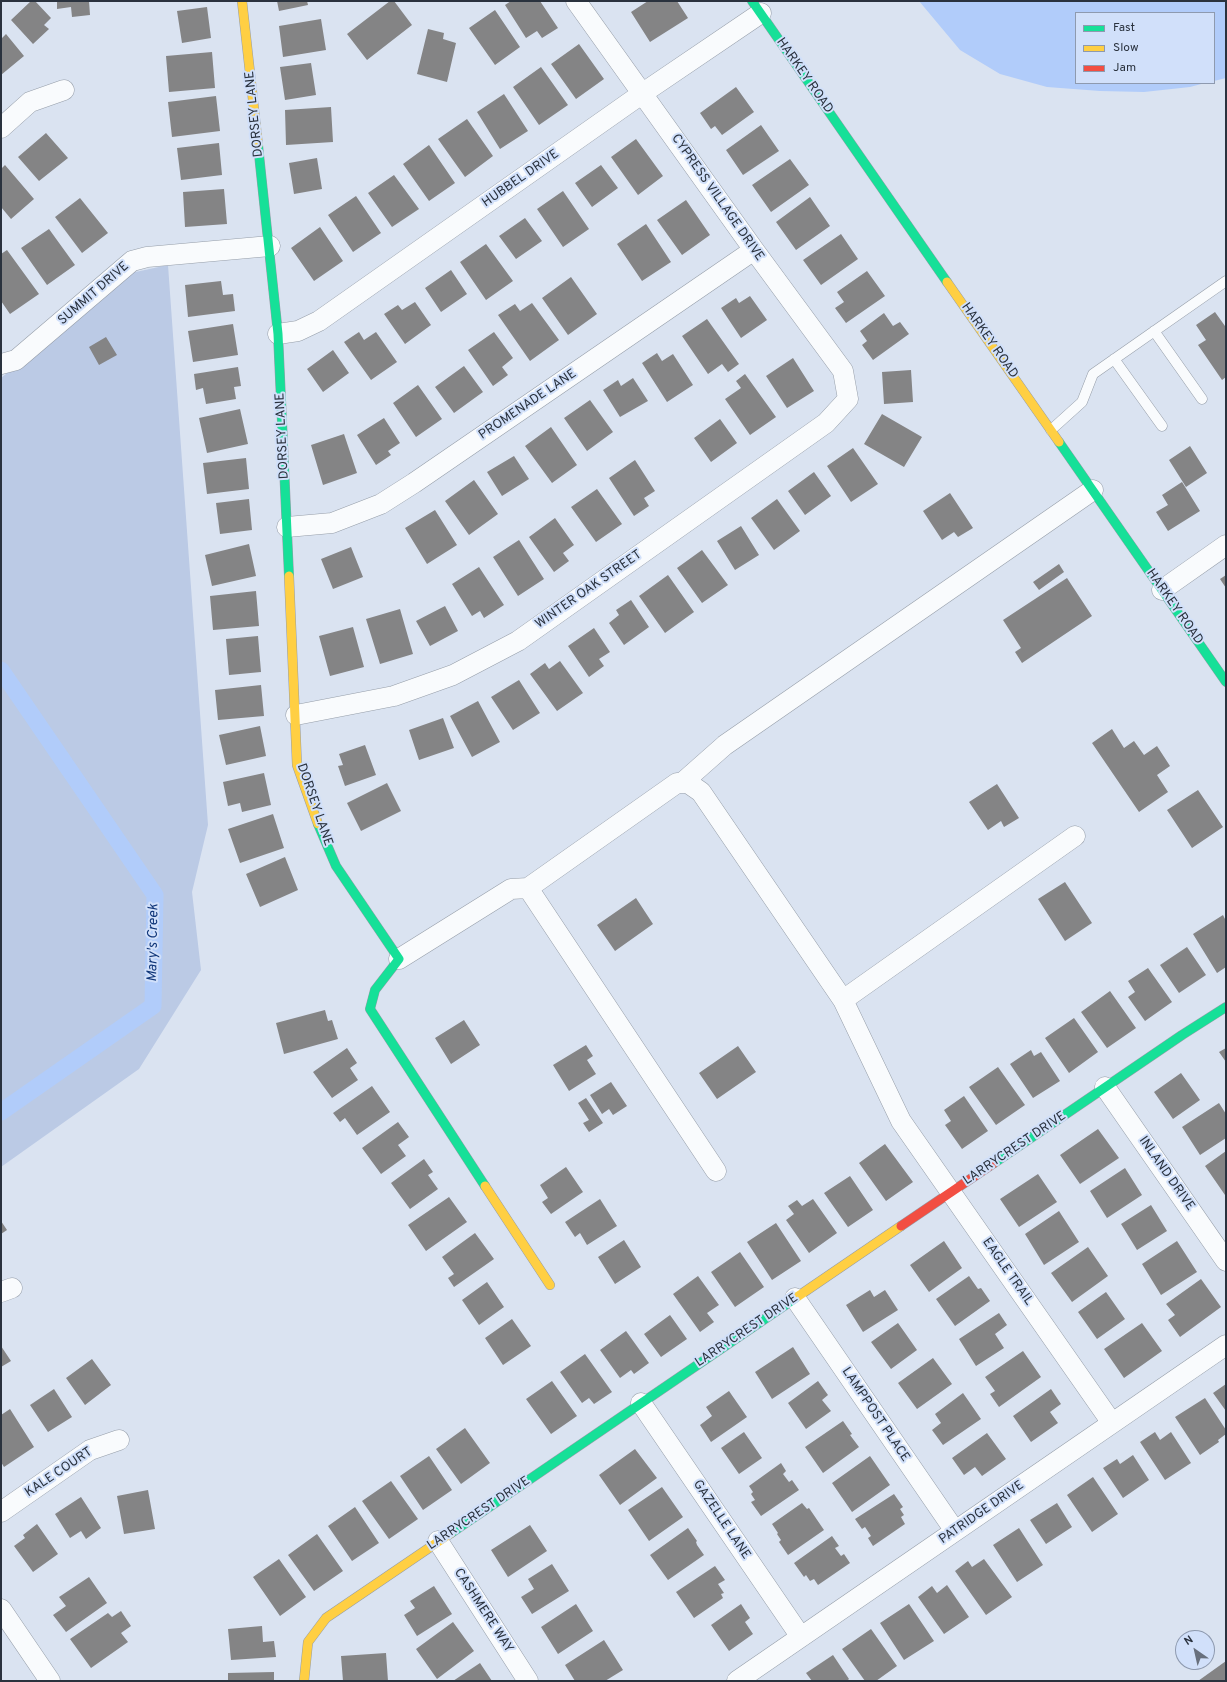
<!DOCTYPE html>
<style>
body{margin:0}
#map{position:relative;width:1227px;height:1682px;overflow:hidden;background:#dae3f1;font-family:Overpass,sans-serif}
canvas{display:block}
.frame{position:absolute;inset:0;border:2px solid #2a323e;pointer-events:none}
.legend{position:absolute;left:1075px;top:12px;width:140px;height:72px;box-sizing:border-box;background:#d1e0fa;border:1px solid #8e9aaf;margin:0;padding:5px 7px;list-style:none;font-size:12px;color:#2a323e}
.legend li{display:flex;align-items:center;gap:8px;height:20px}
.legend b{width:20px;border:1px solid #8e9aaf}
.north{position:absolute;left:1175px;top:1630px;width:40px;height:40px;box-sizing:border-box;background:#d1e0fa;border:1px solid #8e9aaf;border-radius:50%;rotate:326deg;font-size:11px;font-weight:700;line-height:16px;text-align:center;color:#2a323e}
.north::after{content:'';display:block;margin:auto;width:14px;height:18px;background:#68707d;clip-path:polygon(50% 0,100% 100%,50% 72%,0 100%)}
</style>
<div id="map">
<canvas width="1227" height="1682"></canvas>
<div class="frame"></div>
<ul class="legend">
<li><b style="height:5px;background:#16e098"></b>Fast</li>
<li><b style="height:5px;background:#ffcf43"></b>Slow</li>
<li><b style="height:5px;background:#f24e42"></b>Jam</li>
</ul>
<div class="north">N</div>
</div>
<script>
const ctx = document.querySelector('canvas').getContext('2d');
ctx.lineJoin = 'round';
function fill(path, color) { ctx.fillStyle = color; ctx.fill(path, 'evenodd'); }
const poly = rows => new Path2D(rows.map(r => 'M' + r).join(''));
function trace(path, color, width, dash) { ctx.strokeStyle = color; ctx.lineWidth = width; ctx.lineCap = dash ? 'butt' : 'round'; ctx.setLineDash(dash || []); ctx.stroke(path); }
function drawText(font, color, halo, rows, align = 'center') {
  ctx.font = font + ' Overpass,sans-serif'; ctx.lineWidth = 4; ctx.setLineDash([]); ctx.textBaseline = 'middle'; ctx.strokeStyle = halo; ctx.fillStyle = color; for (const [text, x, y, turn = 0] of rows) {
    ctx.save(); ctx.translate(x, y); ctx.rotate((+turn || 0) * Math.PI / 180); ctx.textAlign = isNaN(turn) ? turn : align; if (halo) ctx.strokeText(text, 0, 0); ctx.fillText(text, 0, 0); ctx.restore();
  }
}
fill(poly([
 [168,265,208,825,192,892,201,970,139,1069,1,1167,1,378,131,273]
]), '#bbcae5');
fill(poly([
 [919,1,1226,1,1226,78,1214,81,1214,13,1076,13,1076,83,1205,83,1190,87,1144,92,1100,91,1047,87,1000,74,960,50]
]), '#b1ccfa');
trace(poly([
 [1,670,155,895,153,1006,1,1112]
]), '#b1ccfa', 17);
fill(poly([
 [31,1,35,1,51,18,44,25,49,29,33,44,11,20],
 [57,1,89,1,90,15,72,17,71,7,57,9],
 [277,1,307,1,308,5,279,11],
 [390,1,394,1,412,25,367,60,347,34],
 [511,1,540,1,558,28,542,38,537,31,526,38,505,5],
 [648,1,677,1,688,18,650,42,631,12],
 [207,7,211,38,182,43,177,11],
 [495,10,520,47,495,65,469,28],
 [321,19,326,50,283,57,279,26],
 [428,29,444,33,443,39,456,43,447,82,417,74],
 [6,34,24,56,1,75,1,39],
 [579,44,604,79,576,99,551,64],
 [212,52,215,88,169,92,166,56],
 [311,63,316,95,285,100,280,67],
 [541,67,568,105,539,125,513,87],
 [736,87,754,112,722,135,715,126,711,129,700,113],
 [504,94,528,131,500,149,477,112],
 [216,96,220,131,172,137,168,102],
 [331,107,333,142,286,145,285,110],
 [467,119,493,156,465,177,438,139],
 [761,125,779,151,743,175,726,150],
 [46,133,68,158,39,181,18,157],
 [636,139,663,176,638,195,611,157],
 [219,143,222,175,181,180,177,148],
 [429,145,455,183,429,201,403,164],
 [317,158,322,189,294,194,289,163],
 [790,159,809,185,771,212,752,185],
 [5,165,34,199,11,219,1,207,1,169],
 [601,165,618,188,592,207,575,183],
 [394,175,419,209,392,227,368,193],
 [224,189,227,224,185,227,183,192],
 [563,191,589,229,563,247,537,209],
 [356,196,381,233,353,252,328,215],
 [810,197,830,226,796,250,776,222],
 [80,198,108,233,82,253,55,217],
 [686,200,710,235,682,255,657,220],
 [525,218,542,241,516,259,499,236],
 [646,224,671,262,642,281,617,244],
 [320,227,343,261,314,281,291,248],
 [49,229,75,265,47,285,21,248],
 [841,234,858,259,821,285,803,260],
 [486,244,513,281,486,300,460,262],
 [7,250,39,294,10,314,1,301,1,254],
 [451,270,467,294,441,312,425,288],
 [867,271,885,296,846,323,835,308,844,302,837,292],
 [571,277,597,314,568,335,542,298],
 [221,281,223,295,233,294,235,311,188,317,185,285],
 [750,296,767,320,741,338,721,308,736,298,739,303],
 [415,302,431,325,405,344,384,314,398,305,402,310],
 [532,303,559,340,530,361,498,315,515,304,520,311],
 [1215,312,1225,326,1226,325,1226,377,1222,380,1198,345,1206,340,1196,325],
 [884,313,893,326,900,322,909,334,873,360,862,345,867,341,860,331],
 [707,319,739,364,728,372,722,364,708,374,682,336],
 [233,324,238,355,193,362,188,331],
 [359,332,364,340,376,332,397,362,371,380,344,342],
 [494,332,513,358,502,367,508,375,493,386,468,350],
 [106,337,117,355,99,365,89,347],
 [333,350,349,373,323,392,307,369],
 [657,353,662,361,673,354,693,385,667,402,642,363],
 [793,358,814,391,787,408,766,376],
 [464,366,483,392,454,413,435,387],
 [238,367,241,386,234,387,236,399,206,404,203,388,196,390,194,374],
 [911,370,913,402,884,404,882,372],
 [745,374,776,417,750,435,725,399,741,388,736,381],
 [633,378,648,401,620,417,603,390,618,380,621,386],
 [418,385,442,419,416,437,393,403],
 [590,400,613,432,587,451,564,418],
 [240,409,248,444,207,453,199,418],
 [882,414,922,437,904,467,864,444],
 [384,418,400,443,388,451,391,455,376,465,357,435],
 [720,419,737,443,711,462,694,438],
 [551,427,577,465,552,483,525,446],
 [344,434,357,473,323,485,311,445],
 [1190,446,1207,473,1186,487,1169,460],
 [853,448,878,484,851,502,827,466],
 [514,456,529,479,502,496,487,472],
 [246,458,249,489,207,494,203,463],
 [635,460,655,491,644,498,649,506,634,516,609,478],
 [814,472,831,496,805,515,788,491],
 [474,480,498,514,469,535,445,501],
 [1182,482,1200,511,1168,531,1156,512,1168,505,1162,495],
 [597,489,622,524,596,542,571,507],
 [950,493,973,528,958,537,954,532,942,540,923,511],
 [249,499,252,530,220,534,216,503],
 [777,499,800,531,774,550,751,518],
 [435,510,457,545,427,564,405,528],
 [555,518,574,545,563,553,569,561,554,572,529,537],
 [741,526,759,555,735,570,717,541],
 [519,540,544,579,518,596,493,557],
 [249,544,256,576,212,586,205,555],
 [351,547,363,577,333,589,321,559],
 [702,550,728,585,702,603,677,568],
 [1059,564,1064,572,1039,590,1033,582],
 [479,567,504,605,484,618,480,611,472,616,452,584],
 [668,575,694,612,665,633,639,596],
 [1226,575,1226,588,1220,579],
 [1067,578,1092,616,1022,663,1015,652,1021,648,1003,620],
 [256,591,259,626,213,630,210,596],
 [631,600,649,627,624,645,609,623,619,615,616,610],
 [445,606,458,631,430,646,416,621],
 [400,609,413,654,380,664,366,619],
 [353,627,364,667,330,676,319,636],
 [594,628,610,652,599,659,604,666,589,677,568,646],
 [258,636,261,672,229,675,226,639],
 [560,661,583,693,557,711,530,674,545,663,549,669],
 [519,680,540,713,513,730,491,697],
 [261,685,264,716,218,720,215,690],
 [478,701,500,742,472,757,450,716],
 [443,718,454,748,419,760,409,730],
 [260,726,266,756,226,765,219,735],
 [1112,729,1124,748,1134,741,1144,755,1157,746,1170,766,1157,775,1168,792,1139,812,1092,743],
 [365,745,376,775,345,786,338,766,343,765,339,754],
 [264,773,271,805,242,812,240,803,228,806,223,782],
 [387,783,401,811,361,831,347,803],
 [997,784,1019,818,1004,827,1001,821,988,830,969,802],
 [1198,790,1223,827,1192,848,1167,810],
 [273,814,284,848,240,863,228,829],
 [285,857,298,890,260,907,246,874],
 [1065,882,1092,923,1065,941,1038,899],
 [636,898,653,924,615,951,597,925],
 [1223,915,1226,921,1226,967,1217,973,1193,934],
 [1187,947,1206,975,1179,993,1160,965],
 [1148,968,1172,1002,1145,1021,1128,997,1135,992,1128,981],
 [1110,991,1136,1028,1107,1048,1081,1012],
 [325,1010,328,1021,332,1020,338,1039,284,1054,276,1023],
 [1074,1018,1098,1052,1069,1073,1045,1038],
 [464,1020,480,1045,451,1064,435,1038],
 [586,1045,593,1056,587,1060,596,1074,569,1091,553,1065],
 [738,1046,756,1072,717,1099,699,1073],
 [347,1048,357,1063,350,1068,358,1080,332,1098,313,1072],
 [1226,1048,1226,1062,1219,1052],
 [1031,1050,1034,1056,1041,1052,1060,1081,1033,1098,1010,1064],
 [998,1067,1025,1105,996,1125,969,1087],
 [1181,1073,1200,1100,1173,1119,1154,1092],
 [611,1082,627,1106,613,1115,609,1109,602,1114,590,1095],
 [372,1086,390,1112,357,1135,345,1118,340,1122,333,1113],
 [964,1096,988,1131,962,1149,945,1125,951,1121,944,1110],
 [586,1098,603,1123,589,1132,583,1123,589,1120,578,1103],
 [1219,1103,1226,1114,1226,1138,1200,1155,1182,1127],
 [398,1122,409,1137,398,1145,406,1156,381,1174,362,1148],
 [1098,1129,1119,1158,1080,1184,1060,1155],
 [885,1144,913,1182,886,1201,859,1163],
 [1226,1151,1226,1194,1225,1195,1205,1166],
 [424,1159,433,1172,428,1175,438,1189,410,1209,391,1183],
 [566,1167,583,1192,551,1214,542,1202,548,1198,540,1185],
 [1125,1168,1142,1195,1107,1218,1090,1191],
 [1038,1174,1057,1202,1019,1227,1000,1199],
 [850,1176,873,1210,848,1227,824,1193],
 [449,1197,467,1222,426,1251,408,1225],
 [600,1199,617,1226,587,1245,580,1233,575,1237,565,1222],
 [813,1199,837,1233,809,1253,786,1220,794,1214,788,1206,797,1200,802,1206],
 [1151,1205,1167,1231,1137,1250,1121,1224],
 [1059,1211,1079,1242,1044,1265,1025,1234],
 [1,1221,7,1230,1,1234],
 [776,1223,801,1261,772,1280,747,1242],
 [475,1233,494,1259,454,1287,448,1278,454,1274,442,1257],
 [624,1240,641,1267,615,1284,598,1257],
 [944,1241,962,1268,929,1292,910,1265],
 [1177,1241,1197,1272,1161,1295,1142,1264],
 [1088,1247,1108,1276,1072,1302,1051,1273],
 [740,1252,764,1287,735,1307,711,1272],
 [698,1276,719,1305,707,1313,714,1322,700,1332,673,1294],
 [969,1276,978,1289,981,1288,990,1301,955,1326,936,1299],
 [1201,1279,1221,1307,1180,1337,1168,1320,1175,1315,1166,1304],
 [487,1282,504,1307,479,1325,462,1300],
 [870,1290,874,1297,885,1290,898,1310,863,1332,846,1305],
 [1106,1292,1125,1319,1097,1339,1078,1312],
 [999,1313,1007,1325,995,1334,1004,1348,976,1366,959,1339],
 [670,1315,687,1339,661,1357,644,1334],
 [512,1319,531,1346,503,1365,485,1338],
 [898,1323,917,1350,891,1369,871,1342],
 [1142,1323,1162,1351,1124,1378,1104,1349],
 [626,1331,649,1363,634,1374,631,1370,620,1378,600,1350],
 [1,1346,11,1361,1,1367],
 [793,1347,810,1374,772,1399,755,1372],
 [1023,1351,1041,1377,999,1407,990,1394,995,1391,985,1377],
 [585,1354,612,1392,594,1404,589,1398,582,1403,560,1372],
 [933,1358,952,1384,917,1409,898,1383],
 [92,1359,111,1385,85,1405,66,1378],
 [552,1381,577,1416,551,1434,526,1399],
 [818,1381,828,1395,822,1400,831,1411,806,1429,788,1403],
 [1226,1384,1226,1411,1213,1393],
 [54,1389,72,1417,48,1432,30,1405],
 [1051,1389,1061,1404,1050,1412,1058,1423,1031,1442,1013,1416],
 [729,1391,747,1417,711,1442,700,1425,712,1416,706,1407],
 [963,1393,981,1419,943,1445,932,1430,941,1423,935,1414],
 [1205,1398,1226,1430,1226,1434,1218,1440,1219,1442,1200,1455,1175,1417],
 [10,1409,34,1447,4,1467,1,1462,1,1415],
 [843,1421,852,1434,850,1435,859,1447,823,1473,805,1447],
 [465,1428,490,1463,461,1484,436,1449],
 [744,1432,762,1458,739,1474,721,1448],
 [1155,1432,1160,1440,1171,1432,1191,1463,1165,1480,1140,1442],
 [987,1433,1006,1459,982,1476,975,1467,964,1475,952,1458],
 [635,1449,657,1478,620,1505,599,1475],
 [1133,1455,1149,1480,1123,1498,1103,1468,1117,1459,1120,1464],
 [429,1456,452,1490,423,1510,400,1476],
 [870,1456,890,1485,852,1512,832,1483],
 [781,1463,786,1471,783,1474,789,1482,792,1480,799,1490,761,1516,751,1502,755,1500,751,1494,753,1492,749,1486],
 [1093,1477,1118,1514,1092,1532,1067,1495],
 [391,1481,418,1519,389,1539,362,1501],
 [662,1487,683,1517,649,1541,628,1510],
 [148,1490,155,1529,124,1534,117,1496],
 [894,1494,903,1507,900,1509,904,1515,901,1517,905,1524,873,1546,868,1538,871,1536,865,1527,862,1529,855,1519],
 [81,1497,101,1528,86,1539,81,1531,70,1538,55,1514],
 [802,1503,807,1509,809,1508,824,1530,788,1555,779,1542,781,1540,777,1534,778,1533,772,1524],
 [1057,1503,1072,1527,1046,1544,1030,1520],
 [355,1507,379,1543,352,1561,328,1526],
 [37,1524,58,1554,33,1572,14,1546,25,1538,23,1535],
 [530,1525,547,1551,508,1577,491,1550],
 [688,1528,697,1541,696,1542,697,1545,704,1555,668,1580,650,1555],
 [1019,1528,1043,1565,1017,1582,993,1545],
 [317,1534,343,1571,314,1591,288,1555],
 [832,1536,839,1546,835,1548,841,1556,844,1554,850,1563,818,1585,814,1579,810,1581,806,1575,804,1577,794,1563],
 [279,1559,306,1597,280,1616,253,1577],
 [984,1559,1012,1597,986,1615,955,1571,968,1561,972,1567],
 [552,1564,569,1591,532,1614,521,1597,534,1589,528,1579],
 [715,1566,725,1580,718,1584,724,1593,721,1594,723,1598,694,1618,676,1592],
 [89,1577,107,1603,66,1632,53,1615,66,1606,59,1597],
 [947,1585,969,1617,944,1634,918,1597,932,1586,937,1593],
 [434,1586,452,1614,417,1636,404,1615,415,1608,410,1601],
 [576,1604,593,1631,558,1654,541,1627],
 [741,1604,750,1618,745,1622,753,1634,729,1651,711,1625],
 [909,1604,934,1641,904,1660,880,1623],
 [121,1611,131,1626,121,1633,128,1642,91,1668,70,1639,108,1613,112,1617],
 [453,1622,474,1651,437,1679,416,1649],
 [262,1626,263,1642,274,1641,276,1657,231,1660,228,1629],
 [871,1629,897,1666,876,1681,865,1681,842,1649],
 [604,1640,623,1670,605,1681,575,1681,565,1665],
 [386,1653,388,1681,343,1681,341,1656],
 [833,1655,849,1679,847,1681,812,1681,806,1673],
 [1226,1661,1226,1681,1198,1681],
 [480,1663,492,1681,453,1681],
 [274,1672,274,1681,228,1681,228,1673]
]), '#848485');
const lane = poly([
 [1154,331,1202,399],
 [1114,359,1162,426],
 [1051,430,1082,402,1093,374,1226,281]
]);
const street = poly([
 [1,128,30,102,64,90],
 [278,334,298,331,319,321,643,93,761,13],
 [1,364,16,360,132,261,147,257,270,246],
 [287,527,332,523,381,504,414,483,754,250],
 [1162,590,1226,545],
 [296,715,394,696,453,675,518,641,826,423,848,399,843,371,754,250,576,1],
 [682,783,725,745,1093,490],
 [528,888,677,783,688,783,701,792,843,1000,901,1121,1112,1423],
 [399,959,511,889,528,888,716,1171],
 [843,1000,1075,836],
 [1105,1087,1226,1261],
 [1,1292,12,1288],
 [795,1298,955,1531],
 [641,1403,801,1637],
 [1,1512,90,1450,119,1440],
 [438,1541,528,1681],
 [1,1609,50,1681],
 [737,1681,1226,1345]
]);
const fast = poly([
 [752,1,947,282],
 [258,145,278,334,289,576],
 [1059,442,1226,682],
 [318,824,336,866,399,959,375,990,370,1009,485,1186],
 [994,1163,1182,1035,1226,1007],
 [451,1533,797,1297]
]);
const slow = poly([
 [242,1,258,145],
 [947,282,1059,442],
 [289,576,297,765,318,824],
 [485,1186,550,1285],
 [797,1297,901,1226],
 [304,1681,308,1642,326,1618,451,1533]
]);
const jam = poly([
 [901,1226,994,1163]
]);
trace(lane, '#959da8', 11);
trace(street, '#959da8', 21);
trace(fast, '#959da8', 10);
trace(slow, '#959da8', 10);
trace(jam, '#959da8', 10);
trace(lane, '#f9fbfd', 10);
trace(street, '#f9fbfd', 20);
trace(fast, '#16e098', 9);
trace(slow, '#ffcf43', 9);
trace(jam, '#f24e42', 9);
drawText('13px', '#2a323e', '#d1e0fa', [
 ["HARKEY ROAD",804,76,55],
 ["DORSEY LANE",255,114,-96],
 ["HUBBEL DRIVE",521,179,-35],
 ["CYPRESS VILLAGE DRIVE",717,198,55],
 ["SUMMIT DRIVE",94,294,-41],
 ["HARKEY ROAD",989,341,55],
 ["PROMENADE LANE",528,405,-34],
 ["DORSEY LANE",283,436,-93],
 ["WINTER OAK STREET",589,590,-35],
 ["HARKEY ROAD",1174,607,55],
 ["DORSEY LANE",314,805,71],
 ["LARRYCREST DRIVE",1015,1149,-34],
 ["INLAND DRIVE",1166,1174,55],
 ["EAGLE TRAIL",1007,1272,55],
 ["LARRYCREST DRIVE",747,1331,-34],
 ["LAMPPOST PLACE",875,1415,56],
 ["KALE COURT",59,1473,-34],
 ["PATRIDGE DRIVE",982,1513,-35],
 ["LARRYCREST DRIVE",479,1514,-34],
 ["GAZELLE LANE",721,1520,56],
 ["CASHMERE WAY",483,1611,57]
]);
drawText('italic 14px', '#103679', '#d1e0fa', [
 ["Mary's Creek",154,943,-89]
]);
</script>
